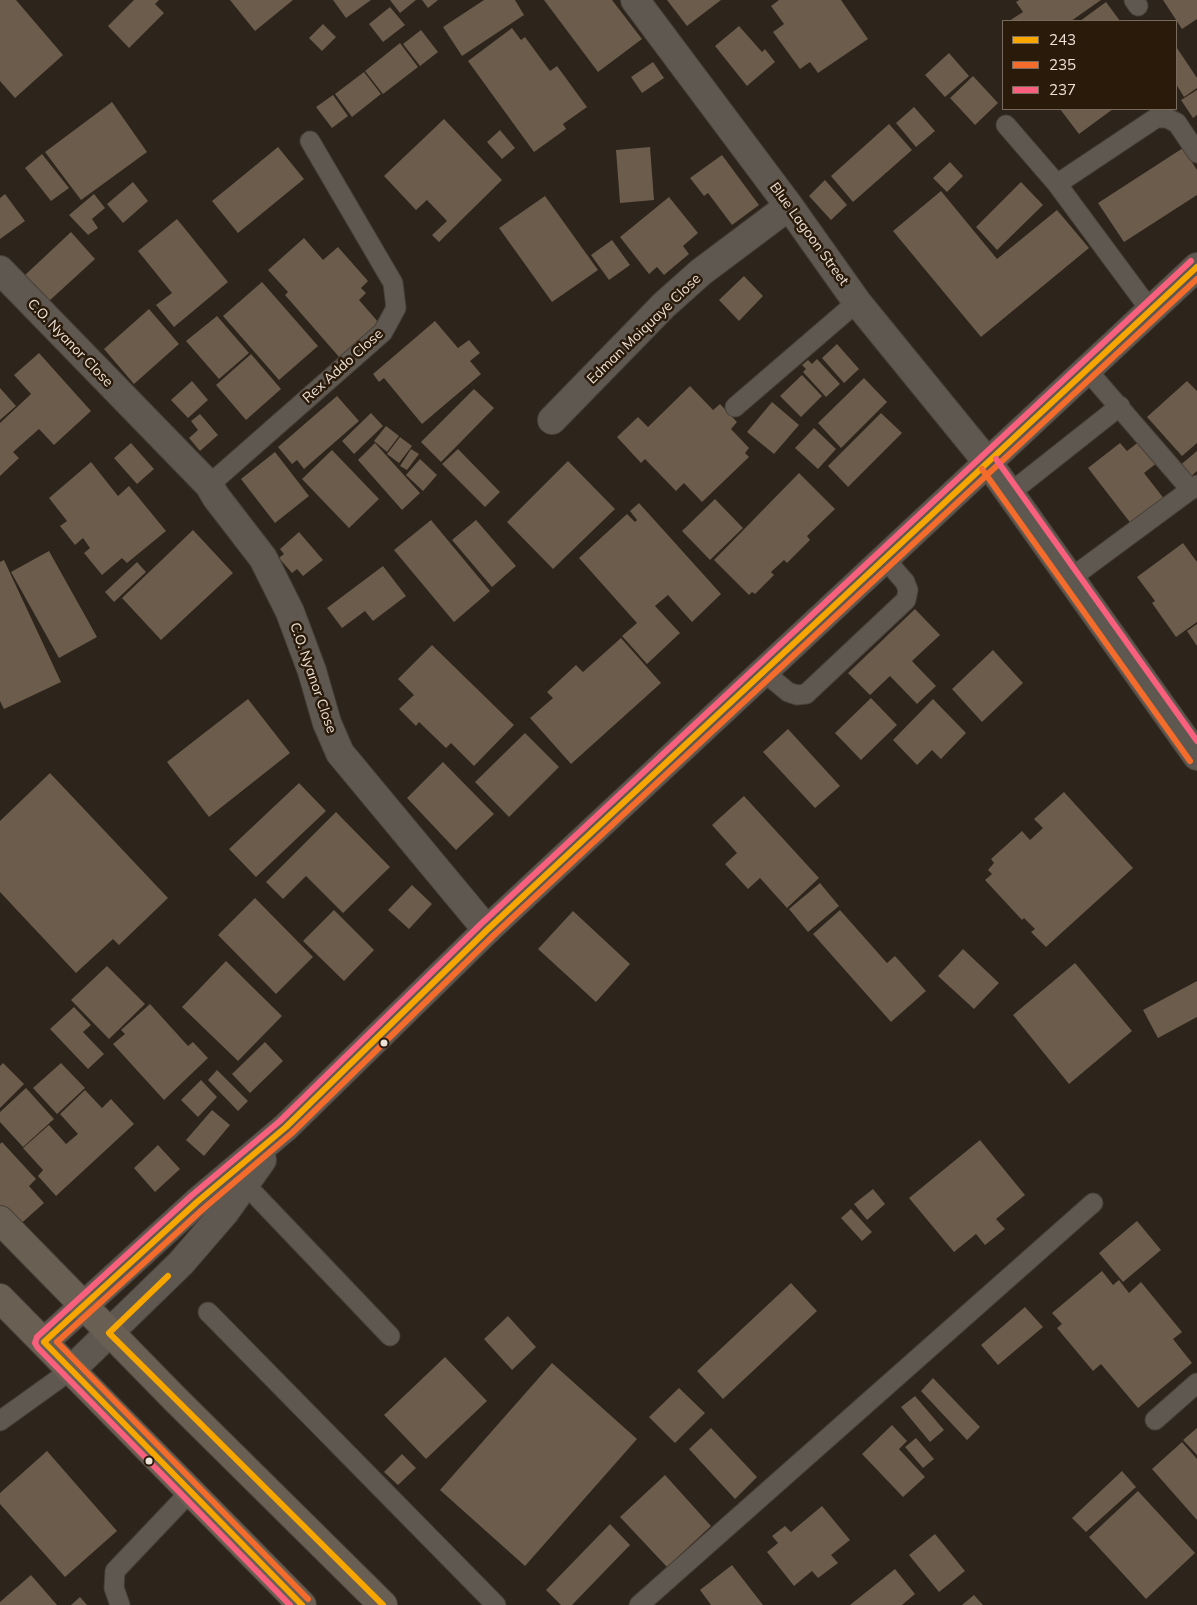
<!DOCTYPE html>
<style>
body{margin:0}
#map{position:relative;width:1197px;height:1605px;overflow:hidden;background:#2d241b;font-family:Mulish,sans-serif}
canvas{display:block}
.legend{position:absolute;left:1002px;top:20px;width:175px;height:90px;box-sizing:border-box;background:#2a1a0a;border:1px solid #786a5c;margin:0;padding:6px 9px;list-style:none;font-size:15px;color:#ede2d8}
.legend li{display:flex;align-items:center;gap:10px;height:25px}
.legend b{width:25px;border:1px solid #786a5c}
</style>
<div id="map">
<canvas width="1197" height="1605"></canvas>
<ul class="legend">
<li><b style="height:6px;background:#f7a600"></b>243</li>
<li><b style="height:6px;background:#f36c2b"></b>235</li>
<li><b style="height:6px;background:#f8607d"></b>237</li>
</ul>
</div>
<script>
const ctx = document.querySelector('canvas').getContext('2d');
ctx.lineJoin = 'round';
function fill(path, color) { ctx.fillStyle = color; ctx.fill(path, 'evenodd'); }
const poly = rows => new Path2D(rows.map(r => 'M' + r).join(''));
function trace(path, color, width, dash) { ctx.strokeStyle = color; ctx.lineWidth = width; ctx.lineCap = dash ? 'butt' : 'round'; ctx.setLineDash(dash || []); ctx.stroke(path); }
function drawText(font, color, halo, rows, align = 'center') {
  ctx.font = font + ' Mulish,sans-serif'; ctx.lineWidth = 5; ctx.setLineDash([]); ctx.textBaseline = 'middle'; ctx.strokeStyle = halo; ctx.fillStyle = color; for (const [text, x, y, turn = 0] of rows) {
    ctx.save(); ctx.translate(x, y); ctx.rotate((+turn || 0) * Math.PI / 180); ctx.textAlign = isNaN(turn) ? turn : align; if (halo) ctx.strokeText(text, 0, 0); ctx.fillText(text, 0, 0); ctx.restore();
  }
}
fill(poly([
 [0,0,16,0,63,55,15,98,0,81],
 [134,0,159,0,155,4,164,13,129,48,108,26],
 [230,0,293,0,255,31],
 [333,0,371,0,346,18],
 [390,0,416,0,400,13],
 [422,0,438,0,428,8],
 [484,0,515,0,524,15,462,56,443,27],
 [544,0,612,0,642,39,598,72],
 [667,0,721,0,687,26],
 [779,0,841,0,868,39,818,73,810,62,800,69,773,32,784,24,771,6],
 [1019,0,1101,0,1071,21,1009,21,1023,12,1016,2],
 [1163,0,1197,0,1197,19,1182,29],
 [1106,2,1120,21,1080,21],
 [390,7,405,25,383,42,369,24],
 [323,24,336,37,322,51,309,38],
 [739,26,762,52,765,49,775,62,747,86,715,46],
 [512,28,521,40,525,37,550,71,557,66,587,107,563,124,566,129,534,152,468,61],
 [421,30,438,52,420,66,403,44],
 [400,43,418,67,383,94,365,71],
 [1177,48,1197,78,1197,88,1184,97,1176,84],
 [949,53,969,76,945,97,925,75],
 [653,62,664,78,642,93,631,77],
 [364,72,381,94,352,117,335,94],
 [973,76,998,103,975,125,950,98],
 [1197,90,1197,115,1193,118,1181,100],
 [333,95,348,116,332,128,316,107],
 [112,102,147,152,81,200,45,152],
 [914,107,935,131,916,147,896,123],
 [1060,109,1113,109,1079,134],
 [444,119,502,180,439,242,432,235,447,221,427,200,416,210,384,176],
 [889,124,912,150,853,202,831,176],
 [500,130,515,148,502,159,487,142],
 [278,147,304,179,238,233,212,201],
 [650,147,654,200,620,203,616,150],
 [1183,148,1197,170,1197,195,1124,242,1098,203],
 [42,154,69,188,51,201,25,168],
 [722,155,759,205,732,225,708,193,704,196,690,178],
 [950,162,963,176,947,192,933,178],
 [825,180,847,205,831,220,809,196],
 [133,182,148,201,123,223,107,204],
 [1021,182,1043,205,997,250,976,227],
 [941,191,997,259,1057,210,1089,248,981,337,893,231],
 [5,194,25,221,0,239,0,198],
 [94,194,105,208,92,219,98,228,88,235,69,215],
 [545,196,598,270,552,302,499,228],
 [669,197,698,233,683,246,689,254,664,275,657,267,649,274,620,237],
 [177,219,228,282,174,327,156,305,172,293,138,251],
 [71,232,95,259,48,302,24,276],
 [304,238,323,260,338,247,368,281,361,288,366,293,359,300,379,323,340,358,285,295,288,292,268,270],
 [612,240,630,265,609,280,591,255],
 [744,276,763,296,739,321,719,300],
 [262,282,318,346,279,380,223,316],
 [149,309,179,344,134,384,104,349],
 [217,316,249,353,219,379,186,341],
 [435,321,458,348,469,340,480,353,470,361,481,374,422,424,384,378,379,382,373,374],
 [837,344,859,369,844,383,822,358],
 [39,353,91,411,54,445,39,429,13,452,19,458,0,476,0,423,31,394,14,375],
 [251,354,281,389,246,420,216,385],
 [817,359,840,384,826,397,803,372,806,369,802,365,808,360,812,364],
 [802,375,822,396,801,417,780,396],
 [864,378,887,402,841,448,818,423],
 [192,381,208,400,188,418,171,400],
 [1187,381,1197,391,1197,443,1182,456,1147,417],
 [690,386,713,410,720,404,737,422,731,429,749,448,745,453,749,457,702,502,684,483,676,491,645,459,641,463,617,437,638,417,648,427],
 [0,388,16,406,0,420],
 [474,389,494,408,441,462,421,442],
 [337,396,359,421,304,469,297,460,292,464,278,447],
 [772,402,799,425,774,454,747,432],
 [371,413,383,426,354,454,342,441],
 [881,413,902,433,848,487,828,466],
 [200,414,218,435,200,451,189,438,198,430,191,421],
 [386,426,399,436,387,452,374,441],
 [814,428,836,449,818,469,795,448],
 [400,437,412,446,399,463,387,454],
 [1145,437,1162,459,1144,473,1165,500,1132,525,1088,468,1120,443,1127,451],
 [131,443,154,469,137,484,114,458],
 [375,443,420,493,402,510,358,460],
 [411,449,419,454,407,470,400,466],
 [458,449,500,492,485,507,442,464],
 [332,450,379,499,349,528,302,479],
 [1197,451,1197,471,1188,479,1178,467],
 [275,452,309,496,275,523,241,479],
 [420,459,437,475,423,491,406,475],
 [568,461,615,509,553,569,507,522],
 [91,462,118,496,129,486,166,531,127,563,122,558,102,575,84,553,90,548,83,538,75,545,60,526,67,521,49,498],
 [799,473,835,509,807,536,810,540,787,563,784,560,771,572,774,575,755,594,752,592,749,595,714,560],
 [715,499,743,528,710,560,682,531],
 [639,503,721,594,692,622,668,595,655,606,680,633,647,664,622,636,637,623,579,558,627,514,635,522,637,520,630,511],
 [431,520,490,591,454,622,394,550],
 [476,520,516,566,492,587,452,540],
 [193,530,233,573,161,640,122,598],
 [299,532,323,560,303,576,297,569,292,573,279,558,284,554,280,549],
 [1183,543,1197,562,1197,622,1176,637,1152,603,1155,601,1137,577],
 [49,551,97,637,59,658,11,572],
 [4,560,61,682,4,709,0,701,0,562],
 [137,562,146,572,114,602,105,592],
 [383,566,406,596,373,621,365,611,342,628,327,608],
 [915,609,940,635,912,661,936,686,917,704,890,676,870,695,848,673],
 [1197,624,1197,646,1187,631],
 [621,638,661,683,571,764,530,718,553,698,547,692,576,665,583,672],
 [432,645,514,725,474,766,451,743,446,748,419,722,416,726,399,709,414,695,398,679],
 [993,650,1023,683,982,722,952,689],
 [871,698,897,725,861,760,835,733],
 [248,699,290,753,209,817,167,762],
 [933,699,966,733,941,759,932,750,917,765,893,740],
 [788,729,840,786,815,808,763,752],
 [525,733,559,767,509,817,475,782],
 [443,762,494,814,456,850,407,798],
 [50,773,168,898,119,945,113,939,76,973,0,892,0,821],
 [299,783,326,811,256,877,229,849],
 [1064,792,1133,868,1046,947,1031,932,1035,929,1024,918,1022,920,985,880,992,874,988,870,994,863,991,859,1022,831,1030,840,1043,828,1034,819],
 [744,796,819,878,787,908,760,878,748,889,725,864,737,853,712,825],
 [336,812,390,867,343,913,306,876,283,899,266,882],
 [820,883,839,906,808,932,789,909],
 [412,885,432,904,409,929,388,910],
 [255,898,313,957,276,994,218,935],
 [334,910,374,950,344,981,303,941],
 [840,910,887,963,895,956,926,991,891,1022,813,934],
 [573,911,630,964,596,1002,538,949],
 [963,949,999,983,974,1009,938,976],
 [226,961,282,1016,238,1061,182,1007],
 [1075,963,1132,1031,1069,1084,1013,1015],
 [107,966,145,1004,109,1039,71,1000],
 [1197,981,1197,1017,1158,1038,1143,1010],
 [150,1004,188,1046,193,1042,208,1058,164,1100,113,1044,125,1034,121,1030],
 [74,1007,91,1025,83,1032,104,1054,88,1069,50,1029],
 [265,1042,283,1061,250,1093,232,1074],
 [3,1063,24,1084,0,1108,0,1066],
 [61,1063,85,1088,57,1114,33,1088],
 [217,1070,248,1101,238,1111,208,1080],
 [201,1080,217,1097,198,1117,181,1100],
 [26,1088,54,1119,23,1147,0,1122,0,1112],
 [85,1090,102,1108,111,1099,134,1124,56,1196,38,1176,43,1170,23,1148,49,1125,66,1144,78,1134,60,1114],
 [212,1110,230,1125,204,1156,186,1140],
 [980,1140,1025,1195,996,1219,1005,1229,985,1245,976,1234,954,1252,909,1198],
 [2,1142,36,1179,29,1186,44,1203,16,1228,0,1210,0,1144],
 [158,1145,180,1169,155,1192,134,1168],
 [873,1189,885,1204,867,1220,854,1204],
 [851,1209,872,1232,862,1241,841,1218],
 [1137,1221,1161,1250,1123,1282,1099,1253],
 [1102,1271,1113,1285,1119,1280,1129,1293,1141,1282,1182,1332,1173,1339,1192,1363,1138,1408,1101,1364,1093,1371,1057,1328,1062,1324,1052,1313],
 [791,1283,817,1311,723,1399,697,1371],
 [1025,1307,1043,1327,998,1365,981,1345],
 [508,1316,536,1347,512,1370,484,1339],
 [445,1357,487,1401,426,1459,384,1415],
 [552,1363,637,1439,525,1566,440,1490],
 [933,1378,980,1427,967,1440,921,1391],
 [679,1388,705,1413,675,1443,649,1417],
 [915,1396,944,1430,930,1442,901,1407],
 [892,1425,907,1441,899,1449,925,1477,903,1497,862,1454],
 [711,1428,757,1477,735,1499,689,1449],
 [1197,1428,1197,1455,1183,1440],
 [916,1438,934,1459,923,1468,905,1447],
 [1182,1442,1197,1459,1197,1520,1152,1469],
 [47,1451,117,1531,65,1577,0,1504,0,1493],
 [402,1454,416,1468,398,1485,384,1472],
 [1122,1471,1136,1487,1086,1532,1072,1518],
 [665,1475,711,1526,667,1567,620,1517],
 [1138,1491,1195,1553,1146,1599,1089,1537],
 [822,1506,850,1540,831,1555,838,1563,818,1578,812,1571,794,1586,767,1552,778,1543,772,1536,785,1526,791,1532],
 [610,1524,630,1545,572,1605,561,1605,546,1590],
 [935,1534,965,1571,939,1592,909,1555],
 [732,1565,763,1605,711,1605,700,1590],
 [895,1569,915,1594,902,1605,850,1605],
 [31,1575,57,1605,0,1605,0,1602],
 [974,1595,983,1605,962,1605],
 [80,1597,87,1605,71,1605]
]), '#6b5c4c');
const lane = poly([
 [1134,0,1138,6],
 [1006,125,1057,184,1151,311],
 [1057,184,1156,118,1167,118,1177,123,1197,153],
 [1087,370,1191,490],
 [735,407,857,302],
 [209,485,383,332,396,308,393,283,310,141],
 [1010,493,1120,406],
 [1071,578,1197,485],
 [764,672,788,692,797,695,806,694,906,600,908,590,905,582,885,559],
 [245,1184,390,1336],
 [208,1312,496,1605],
 [1155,1420,1197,1383],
 [0,1421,71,1370],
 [120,1605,114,1588,115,1571,190,1492],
 [639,1605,1093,1203]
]);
const street = poly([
 [635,0,789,206,857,302,989,464],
 [0,270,209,485,216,497,263,558,290,612,312,671,327,723,340,753,487,930],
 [552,420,664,305,701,272,789,206]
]);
const secondary = poly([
 [989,464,1197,756],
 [44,1342,197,1202,286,1127,487,930,1197,267],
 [71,1370,181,1263,225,1212,262,1160]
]);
const highway = poly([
 [0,1220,176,1400,383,1605],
 [0,1298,302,1605]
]);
trace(lane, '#484039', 21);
trace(street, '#484039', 30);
trace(secondary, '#484039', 30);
trace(highway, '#484039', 30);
trace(lane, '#5f5851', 19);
trace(street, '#5f5851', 28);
trace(secondary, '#5f5851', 28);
trace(highway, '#6a5f53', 28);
trace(poly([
 [168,1276,109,1333,383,1605],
 [302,1605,44,1342,197,1202,286,1127,487,930,1197,267]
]), '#f7a600', 6);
trace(poly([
 [982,469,1190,761],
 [308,1599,57,1342,203,1209,292,1133,493,936,1197,279]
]), '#f36c2b', 6);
trace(poly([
 [996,459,1197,741],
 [290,1605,38,1348,35,1343,37,1337,191,1196,280,1121,481,924,1191,261]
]), '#f8607d', 6);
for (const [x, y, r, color] of [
 [384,1043,4.5,"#ede2d8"],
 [149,1461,4.5,"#ede2d8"]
]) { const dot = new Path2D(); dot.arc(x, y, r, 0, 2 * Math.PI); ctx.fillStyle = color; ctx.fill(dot); trace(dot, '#2a1a0a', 2); }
drawText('14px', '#ede2d8', '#2a1a0a', [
 ["Blue Lagoon Street",809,234,54],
 ["Edman Moiquaye Close",644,329,-44],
 ["C.O. Nyanor Close",70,343,46],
 ["Rex Addo Close",343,366,-42],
 ["C.O. Nyanor Close",313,678,71]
]);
</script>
